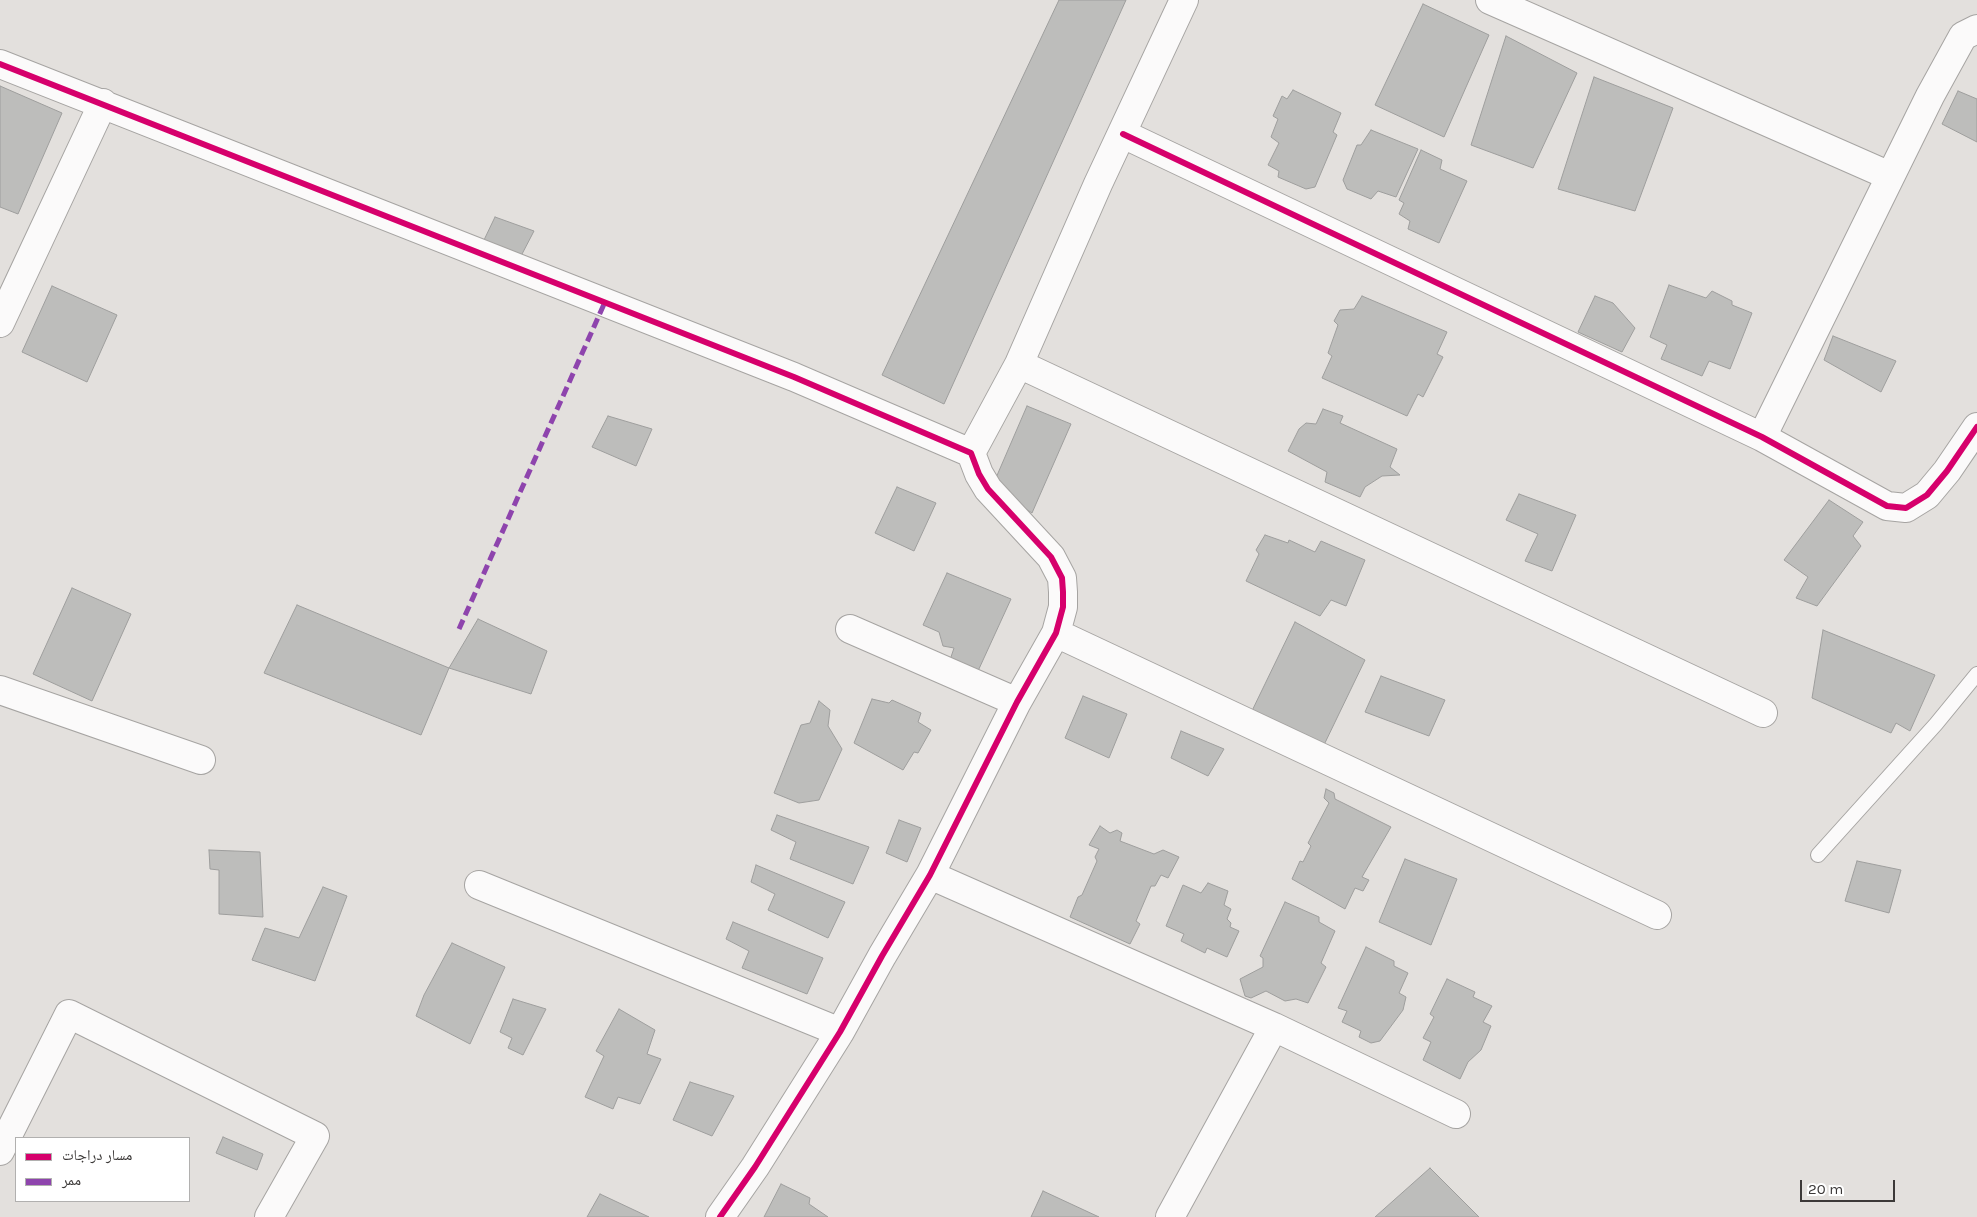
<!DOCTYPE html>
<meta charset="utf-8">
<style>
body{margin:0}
#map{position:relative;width:1977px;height:1217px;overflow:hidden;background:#e3e0dd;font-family:Karla,"Noto Naskh Arabic",sans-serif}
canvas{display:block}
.legend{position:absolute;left:15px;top:1137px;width:175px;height:65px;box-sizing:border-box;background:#fff;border:1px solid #b1b0af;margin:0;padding:6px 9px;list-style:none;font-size:15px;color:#3c3938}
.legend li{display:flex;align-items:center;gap:10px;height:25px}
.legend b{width:25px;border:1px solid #b1b0af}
.scale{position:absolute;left:1800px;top:1180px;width:95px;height:22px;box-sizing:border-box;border:2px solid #3c3938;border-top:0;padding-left:6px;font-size:15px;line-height:18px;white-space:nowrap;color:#3c3938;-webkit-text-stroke:4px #fff;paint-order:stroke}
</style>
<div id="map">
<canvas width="1977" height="1217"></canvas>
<ul class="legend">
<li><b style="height:6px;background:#d6006c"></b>مسار دراجات</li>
<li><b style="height:6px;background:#8e44ad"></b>ممر</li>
</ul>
<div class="scale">20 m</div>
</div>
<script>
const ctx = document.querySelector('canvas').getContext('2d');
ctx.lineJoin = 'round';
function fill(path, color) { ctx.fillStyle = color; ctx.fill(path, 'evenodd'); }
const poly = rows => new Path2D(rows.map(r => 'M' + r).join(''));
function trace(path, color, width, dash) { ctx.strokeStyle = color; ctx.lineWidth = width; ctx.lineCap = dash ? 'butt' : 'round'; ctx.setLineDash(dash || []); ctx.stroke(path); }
const building = poly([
 [1059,0,1126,0,944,404,882,375,1059,0],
 [1423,4,1489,35,1444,137,1375,105,1423,4],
 [1506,36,1577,73,1533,168,1471,145,1506,36],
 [1594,77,1673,108,1635,211,1558,189,1594,77],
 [0,86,62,113,18,214,0,207,0,86],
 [1293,90,1341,113,1333,132,1337,135,1315,187,1306,189,1278,177,1279,171,1268,165,1279,143,1271,137,1278,119,1273,116,1282,96,1287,99,1293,90],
 [1958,91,1977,99,1977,142,1942,124,1958,91],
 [1371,130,1418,149,1396,197,1378,191,1371,199,1347,189,1343,180,1357,145,1361,145,1371,130],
 [1421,150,1442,160,1440,169,1467,181,1439,243,1408,229,1410,221,1399,214,1404,203,1399,200,1421,150],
 [495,217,534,231,521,256,484,240,495,217],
 [1669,285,1706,298,1712,291,1732,301,1732,305,1752,313,1730,369,1709,361,1702,376,1661,359,1667,345,1650,337,1669,285],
 [52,286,117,315,87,382,22,352,52,286],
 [1362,296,1447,332,1437,354,1443,357,1423,397,1418,394,1407,416,1322,378,1332,356,1328,353,1338,325,1334,321,1340,310,1354,309,1362,296],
 [1595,296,1613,303,1635,328,1622,352,1578,332,1595,296],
 [1833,336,1896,361,1881,392,1824,360,1833,336],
 [1027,406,1071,424,1032,513,992,487,1027,406],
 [1323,409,1343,416,1340,423,1397,449,1390,467,1400,475,1382,476,1365,487,1360,497,1325,482,1327,472,1288,451,1299,429,1306,423,1316,424,1323,409],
 [608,416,652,429,636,466,592,447,608,416],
 [897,487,936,503,914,551,875,533,897,487],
 [1519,494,1576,515,1552,571,1525,561,1538,534,1506,520,1519,494],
 [1829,500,1863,522,1853,536,1861,546,1817,606,1796,598,1808,577,1784,560,1829,500],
 [1265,535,1288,543,1289,540,1315,552,1321,541,1365,560,1346,606,1331,600,1320,616,1246,581,1259,554,1256,550,1265,535],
 [947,573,1011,599,978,671,950,660,954,648,943,646,939,632,923,625,947,573],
 [72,588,131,614,92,701,33,674,72,588],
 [297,605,449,668,421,735,264,673,297,605],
 [478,619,547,651,531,694,449,668,478,619],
 [1295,622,1365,660,1322,749,1249,717,1295,622],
 [1823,630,1935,675,1910,731,1896,723,1891,733,1812,698,1823,630],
 [1381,676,1445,700,1429,736,1365,712,1381,676],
 [1083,696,1127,714,1109,758,1065,738,1083,696],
 [872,699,889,703,892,700,921,713,918,722,931,730,918,753,914,752,903,770,854,743,872,699],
 [819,701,830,710,828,726,842,749,819,800,799,803,774,793,801,725,810,723,819,701],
 [1181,731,1224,749,1208,776,1171,758,1181,731],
 [1326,789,1334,793,1335,799,1391,827,1362,877,1369,880,1363,891,1355,888,1345,909,1292,879,1300,861,1303,862,1311,846,1308,843,1329,803,1324,798,1326,789],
 [777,815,869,847,853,884,790,859,796,842,771,830,777,815],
 [899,820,921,828,907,862,886,853,899,820],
 [1100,826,1110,833,1117,830,1122,833,1120,841,1154,854,1163,850,1179,857,1168,878,1161,875,1155,886,1151,886,1136,921,1140,924,1130,944,1070,917,1078,897,1082,895,1097,861,1095,857,1099,849,1089,845,1100,826],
 [209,850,260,852,263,917,219,914,219,870,210,869,209,850],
 [1405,859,1457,879,1431,945,1379,922,1405,859],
 [1857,861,1901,870,1889,913,1845,901,1857,861],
 [756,865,845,902,828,938,768,910,775,894,751,882,756,865],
 [1208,883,1228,891,1224,905,1231,909,1227,919,1231,923,1230,927,1239,931,1227,957,1207,948,1205,953,1181,941,1184,934,1166,926,1183,885,1201,893,1208,883],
 [323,887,347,896,315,981,252,960,265,928,299,938,323,887],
 [1285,902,1319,917,1319,922,1335,931,1321,963,1326,967,1308,1003,1296,999,1285,1001,1266,991,1251,998,1245,996,1240,979,1263,967,1263,958,1260,956,1285,902],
 [733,922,823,958,807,994,742,968,749,951,726,939,733,922],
 [452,943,505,967,470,1044,416,1016,424,995,452,943],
 [1366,947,1394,961,1394,966,1408,973,1399,993,1406,997,1403,1010,1380,1041,1371,1043,1359,1037,1361,1031,1342,1022,1347,1011,1338,1008,1366,947],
 [1447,979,1475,992,1473,997,1492,1006,1483,1022,1491,1026,1481,1050,1468,1062,1460,1079,1423,1060,1431,1042,1423,1038,1434,1017,1430,1014,1447,979],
 [513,999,546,1009,523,1055,508,1048,512,1038,500,1032,513,999],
 [619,1009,655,1030,647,1054,661,1059,640,1104,618,1097,613,1109,585,1097,604,1056,596,1051,619,1009],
 [690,1082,734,1096,712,1136,673,1120,690,1082],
 [223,1137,263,1154,257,1170,216,1153,223,1137],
 [1430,1168,1479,1217,1375,1217,1430,1168],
 [781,1184,810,1198,809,1204,828,1217,764,1217,781,1184],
 [1043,1191,1099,1217,1031,1217,1043,1191],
 [600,1194,649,1217,587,1217,600,1194]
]);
fill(building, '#bdbdbb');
trace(building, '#9e9e9d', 1);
const lane = poly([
 [1818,855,1936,724,1977,674]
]);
const street = poly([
 [1490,0,1890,176],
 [0,64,794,377,971,453,979,474,988,489,1051,557,1062,578,1063,592,1063,607,1056,633,1017,702,930,875,882,956,840,1032,755,1167,720,1217],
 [1123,134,1762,437,1887,506,1906,508,1927,495,1947,471,1977,427],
 [0,323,103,103],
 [1019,364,1763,713],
 [1762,437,1930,96,1963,36,1977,29],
 [971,453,1019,364,1098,184,1184,0],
 [850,629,1017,702],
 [1056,633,1657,915],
 [0,690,201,760],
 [930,875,1274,1027,1456,1114],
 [479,885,840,1032],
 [0,1151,69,1014,315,1136,269,1217],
 [1170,1217,1274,1027]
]);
trace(lane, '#a6a4a2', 16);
trace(street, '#a6a4a2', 30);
trace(lane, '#fbfafa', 14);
trace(street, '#fbfafa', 28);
trace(poly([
 [459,629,605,302]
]), '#8e44ad', 5, [10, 5]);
trace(poly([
 [0,64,794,377,971,453,979,474,988,489,1051,557,1062,578,1063,592,1063,607,1056,633,1017,702,930,875,882,956,840,1032,755,1167,720,1217],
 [1123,134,1762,437,1887,506,1906,508,1927,495,1947,471,1977,427]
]), '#d6006c', 6);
</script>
